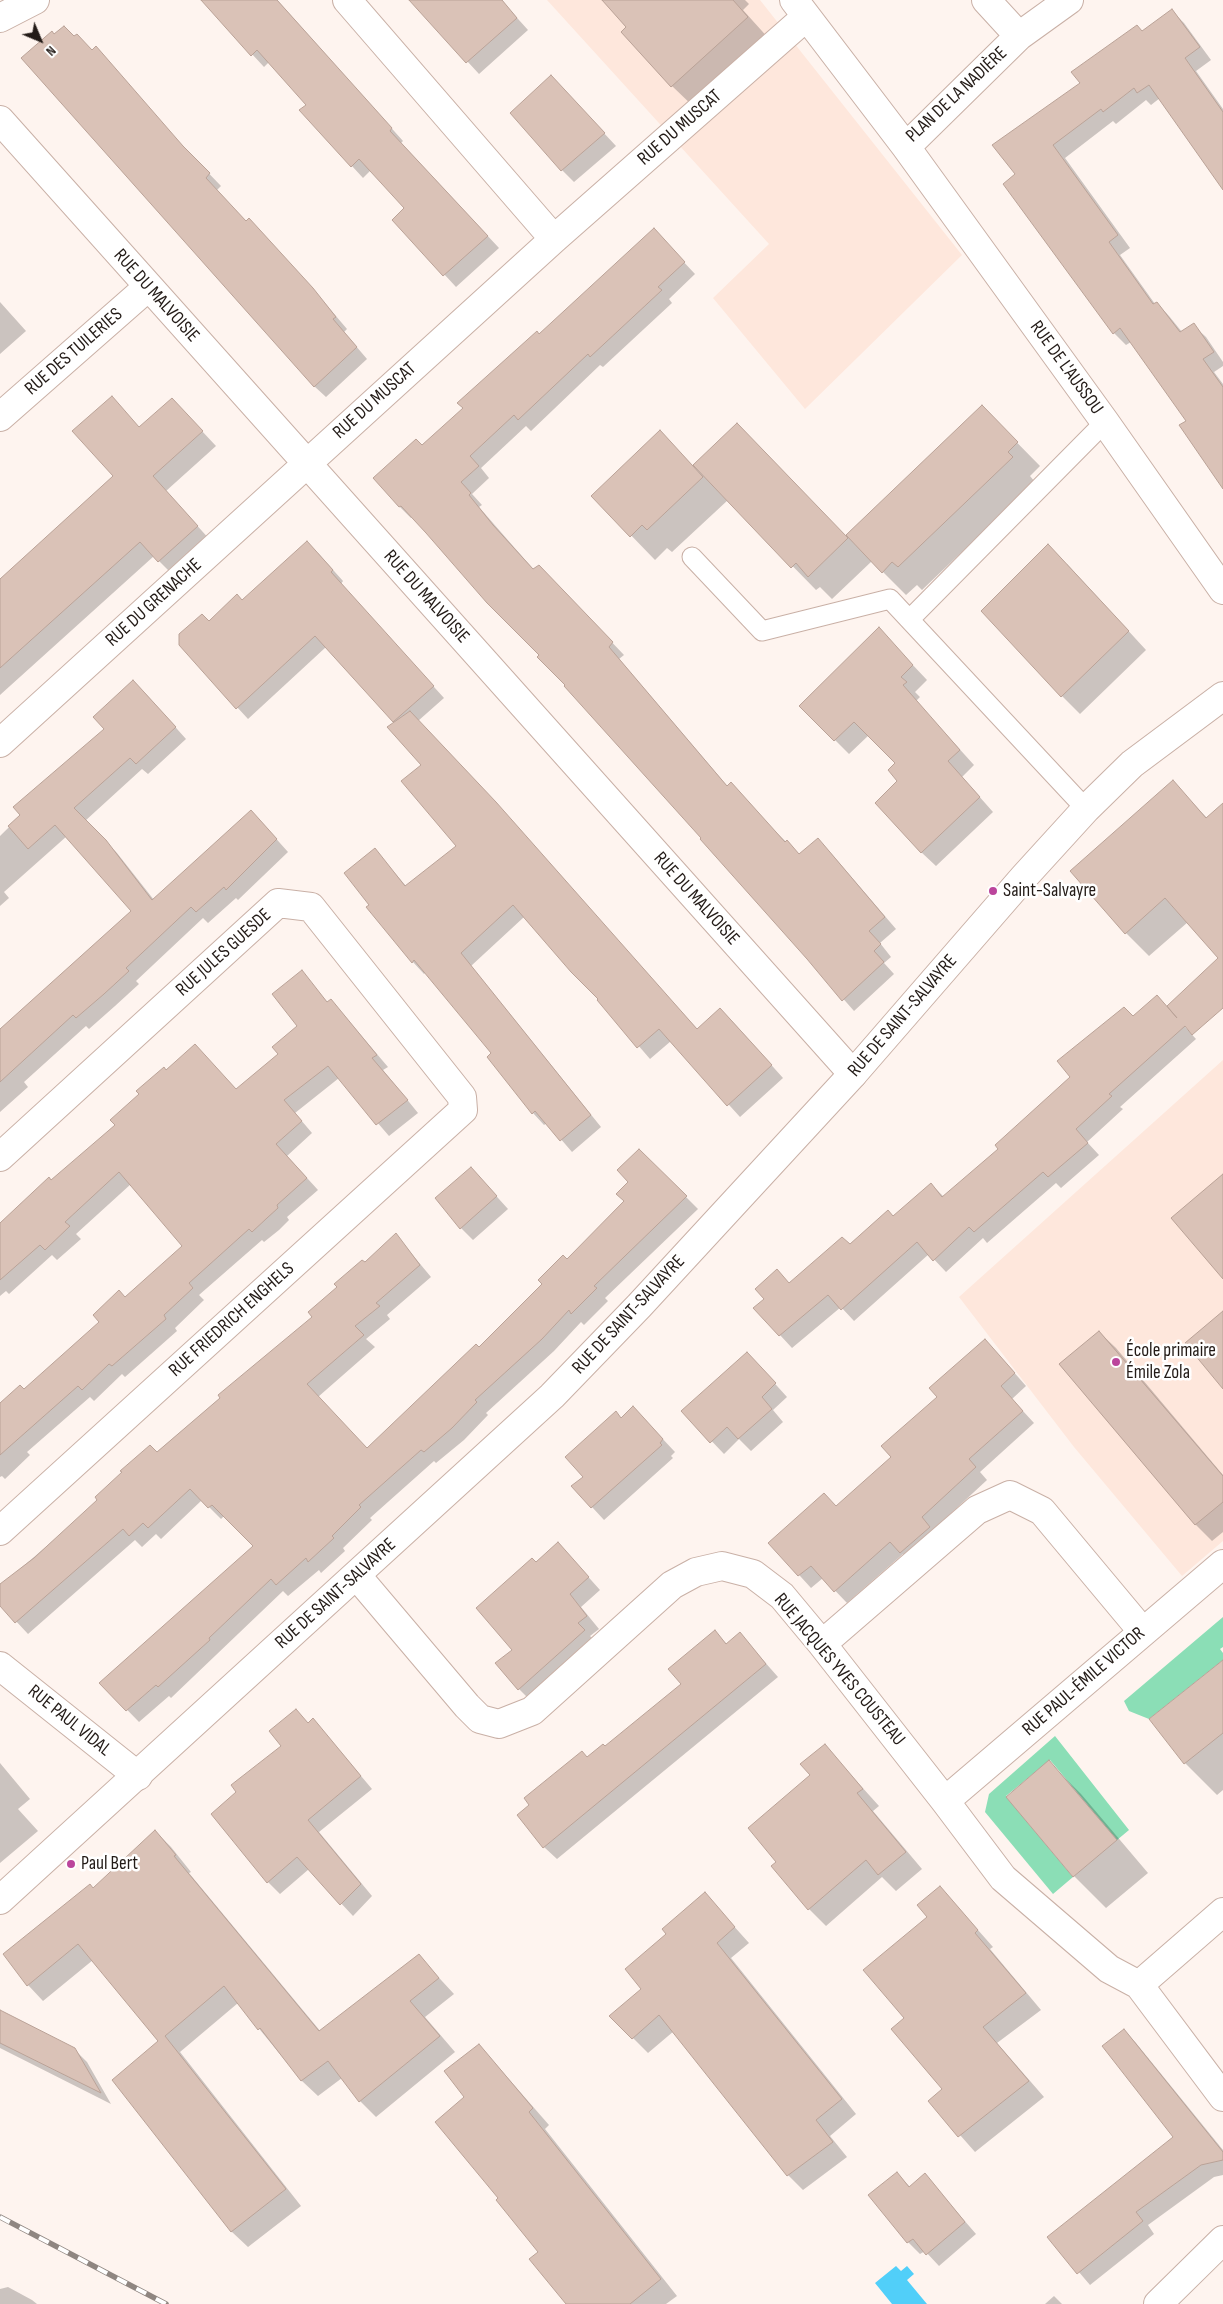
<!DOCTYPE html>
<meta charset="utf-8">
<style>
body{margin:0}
#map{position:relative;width:1223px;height:2304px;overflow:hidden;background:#fef4ef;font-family:"Sofia Sans Condensed",sans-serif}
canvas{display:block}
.north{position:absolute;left:15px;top:15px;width:50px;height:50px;-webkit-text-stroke:4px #fff;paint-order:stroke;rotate:135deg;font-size:14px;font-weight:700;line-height:20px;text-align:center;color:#231b17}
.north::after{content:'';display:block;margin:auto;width:18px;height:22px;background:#231b17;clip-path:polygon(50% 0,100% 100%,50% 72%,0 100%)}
</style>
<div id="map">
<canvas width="1223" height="2304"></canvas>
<div class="north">N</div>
</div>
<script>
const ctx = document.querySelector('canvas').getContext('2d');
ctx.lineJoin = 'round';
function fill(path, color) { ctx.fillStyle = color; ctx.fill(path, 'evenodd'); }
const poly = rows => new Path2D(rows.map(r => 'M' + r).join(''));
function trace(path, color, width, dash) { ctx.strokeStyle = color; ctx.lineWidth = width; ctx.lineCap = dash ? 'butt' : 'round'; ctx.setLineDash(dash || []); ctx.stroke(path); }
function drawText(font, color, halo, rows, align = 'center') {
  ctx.font = font + ' "Sofia Sans Condensed",sans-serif'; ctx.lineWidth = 5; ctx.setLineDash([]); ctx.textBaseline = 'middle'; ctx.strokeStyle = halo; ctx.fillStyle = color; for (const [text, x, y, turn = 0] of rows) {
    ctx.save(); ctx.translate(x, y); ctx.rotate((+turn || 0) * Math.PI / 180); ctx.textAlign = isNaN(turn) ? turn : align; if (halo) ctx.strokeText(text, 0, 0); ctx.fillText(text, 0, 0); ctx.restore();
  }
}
fill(poly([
 [547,0,760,0,962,255,805,409,713,298,769,244],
 [1223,1060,1223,1541,1182,1576,1074,1447,959,1297]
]), '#fee7dc');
fill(poly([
 [1223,1617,1223,1647,1220,1649,1223,1653,1223,1660,1149,1719,1129,1711,1124,1701],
 [1055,1736,1129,1830,1117,1840,1050,1760,1006,1796,1073,1877,1053,1894,985,1812,989,1794]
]), '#8bdeb6');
fill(poly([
 [896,2266,901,2271,907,2266,914,2274,907,2280,927,2304,892,2304,875,2283]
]), '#51cff9');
fill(poly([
 [202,0,277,0,403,141,401,143,499,248,456,287,394,220,406,208,371,170,363,178,352,166,301,110,308,105,269,62,264,67],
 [411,0,501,0,528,30,479,74],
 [603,0,745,0,749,4,743,10,771,41,696,109,672,86,628,27],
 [1172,11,1184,23,1211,60,1196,71,1223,109,1223,188,1160,98,1151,105,1146,100,1116,124,1113,121,1065,158,1130,248,1120,255,1155,304,1157,303,1169,316,1182,332,1193,325,1206,337,1223,362,1223,366,1214,372,1223,384,1223,486,1187,421,1131,342,1126,345,1114,333,1016,175,1082,84,1142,32],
 [563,89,616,146,574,182,562,170],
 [195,159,221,186,217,190,247,223,261,232,324,302,347,329,344,332,367,359,326,397,314,386],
 [665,242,695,274,669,299,672,303,603,367,600,365,531,431,526,426,481,468,489,478,472,494,482,505,479,507,534,570,551,578,624,655,619,659,728,787,800,855,829,851,896,929,880,943,891,957,884,963,894,974,854,1011,541,655,413,517,411,518,399,506,422,447,465,409,539,335],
 [0,302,26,331,0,354],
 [982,407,1040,466,1030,476,1035,482,922,590,917,585,906,595,872,561,832,599,820,587,816,590,728,500,672,552,667,548,655,560,593,496,660,432,693,466,737,425,846,537],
 [186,414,216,446,166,491,211,541,173,575,154,556,0,695,0,581,114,477,140,428],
 [318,553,343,581,341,584,444,698,418,721,698,1030,732,1021,783,1078,740,1117,671,1041,650,1059,599,1000,600,999,524,917,471,966,601,1127,572,1152,547,1123,544,1125,533,1113,493,1053,426,972,424,974,413,962,390,934,371,905,375,850,406,886,458,846,423,765,395,723,326,647,248,719,180,645,209,622],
 [1067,564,1146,650,1080,714,1062,696],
 [893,644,927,680,915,692,920,697,916,701,974,765,962,777,993,812,936,866,921,852,899,781,897,763,869,735,849,754,801,706],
 [145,693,186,739,148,774,142,769,85,821,117,853,154,900,263,824,288,852,238,900,236,898,208,923,203,918,136,981,139,984,115,1006,89,1029,86,1026,24,1082,28,1087,0,1112,0,1040,133,911,67,836,4,892,9,898,0,906,0,836],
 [1173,782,1207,818,1223,804,1223,962,1188,922,1149,956,1126,933],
 [302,972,328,1003,342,1013,388,1067,383,1070,418,1113,389,1136,339,1078,295,1113,312,1133,287,1156,318,1190,287,1217,289,1220,279,1230,264,1242,262,1240,199,1295,204,1300,175,1328,177,1331,125,1377,122,1374,94,1401,90,1397,27,1452,30,1455,5,1479,2,1476,0,1477,0,1405,24,1391,184,1246,131,1184,76,1234,81,1239,57,1260,52,1255,9,1294,6,1291,0,1296,0,1225,117,1125,166,1071,237,1091,279,1054,299,1026],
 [1157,996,1196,1039,1120,1107,1123,1109,1087,1142,1099,1155,1061,1188,1056,1183,987,1243,983,1238,946,1272,929,1254,854,1321,841,1307,792,1348,755,1308,893,1217,931,1184,944,1197,1000,1149],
 [639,1150,698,1209,605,1298,608,1301,584,1325,581,1322,554,1351,486,1413,488,1415,464,1440,436,1463,434,1461,370,1518,372,1520,343,1548,345,1551,321,1573,319,1570,288,1596,283,1591,171,1698,169,1696,139,1722,101,1683,255,1546,224,1516,221,1519,202,1500,161,1539,156,1534,142,1547,135,1540,28,1634,0,1604,0,1586,314,1318,365,1263,396,1235,431,1277,387,1315,390,1319,366,1339,375,1347,318,1397,367,1449,479,1349,626,1202],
 [471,1168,508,1209,473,1240,461,1228],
 [1099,1332,1116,1348,1223,1475,1223,1532,1212,1541,1196,1525,1060,1365],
 [997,1353,1026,1386,1012,1399,1034,1423,980,1472,987,1480,933,1530,941,1539,913,1564,903,1554,847,1603,823,1578,811,1588,770,1543,836,1507,893,1457],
 [759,1366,787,1397,773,1410,783,1422,751,1451,739,1439,724,1454,683,1411],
 [622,1419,645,1420,675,1452,671,1456,673,1458,604,1520,592,1507,585,1477],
 [558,1543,600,1590,581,1607,599,1629,590,1636,597,1643,531,1701,519,1689,514,1651,536,1563],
 [714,1632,728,1645,740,1634,778,1677,557,1859,544,1847,588,1758,605,1748,683,1684],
 [1223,1662,1223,1790,1217,1795,1185,1763],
 [296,1711,309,1724,324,1732,372,1789,319,1832,372,1896,353,1916,309,1869,280,1894,268,1882,238,1793,283,1746],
 [824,1745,879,1806,873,1811,922,1869,896,1891,882,1877,826,1926,809,1909,811,1775],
 [1049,1762,1081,1794,1148,1873,1106,1908,1074,1876,1008,1797],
 [0,1763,30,1799,18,1809,38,1831,0,1863],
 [155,1831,171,1847,191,1872,189,1873,321,2032,418,1955,454,1994,425,2017,455,2052,376,2117,360,2101,342,2078,318,2096,302,2081,238,2003,180,2052,301,2206,248,2247,232,2232,113,2080,160,2042,93,1960,43,2001,28,1985,93,1890],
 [940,1887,993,1947,990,1949,1041,2010,997,2043,1044,2097,975,2152,930,2101,944,2090,906,2018,929,1917],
 [705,1894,749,1943,731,1958,856,2114,830,2136,847,2157,803,2190,788,2175,674,2031,648,2053,611,2016,643,1989,668,1934],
 [0,2011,74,2049,87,2062,111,2104,0,2048],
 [1124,2030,1136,2043,1223,2150,1223,2175,1214,2177,1148,2225,1154,2234,1090,2285,1049,2237,1175,2137],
 [479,2045,549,2125,545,2129,677,2296,666,2304,568,2304,539,2252,500,2198,466,2097],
 [897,2173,910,2187,925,2175,976,2234,939,2266,925,2251,920,2254,908,2242,870,2195],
 [8,2287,32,2300,37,2304,0,2304,0,2289],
 [1054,2296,1062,2304,1045,2304]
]), '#0003');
const building = poly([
 [201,0,277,0,392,128,390,131,488,236,443,276,392,220,404,208,359,159,351,167,299,110,306,105,257,50,251,56,201,0],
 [409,0,502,0,517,18,466,63,409,0],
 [602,0,733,0,748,17,671,87,621,32,626,27,602,0],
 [1172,9,1200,47,1185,58,1223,112,1223,190,1149,85,1137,93,1134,88,1103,112,1101,109,1053,145,1118,235,1109,242,1153,304,1157,302,1180,332,1194,323,1214,352,1203,359,1223,387,1223,489,1179,425,1186,421,1120,328,1113,334,1003,184,1015,174,992,145,1080,83,1071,72,1137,25,1142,31,1172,9],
 [64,26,74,36,77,34,92,50,96,46,183,146,210,173,206,178,246,221,249,218,313,288,336,317,333,319,357,347,314,387,21,58,52,31,54,34,64,26],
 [551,75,605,133,561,171,510,113,551,75],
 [654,228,685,262,658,287,662,290,590,357,588,354,518,420,514,415,470,456,479,466,461,482,471,493,469,495,493,525,533,569,539,565,613,642,609,647,727,786,731,782,785,842,787,840,799,854,818,838,885,917,869,931,881,944,874,951,884,962,842,1001,807,959,700,839,701,838,564,686,565,685,537,657,539,655,487,603,426,533,401,506,399,507,373,478,416,439,422,445,463,408,457,403,537,331,539,334,654,228],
 [112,396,139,427,172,398,203,431,153,476,198,526,158,562,140,542,0,668,0,579,113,476,72,431,112,396],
 [982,405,1018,442,1008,452,1013,457,898,567,892,562,882,573,846,535,982,405],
 [737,423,848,538,808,577,796,563,791,568,693,465,737,423],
 [660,430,703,477,647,530,642,525,630,537,591,496,660,430],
 [307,541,333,570,331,572,434,686,393,722,315,636,236,709,179,645,179,634,202,614,209,621,237,594,242,600,307,541],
 [1048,544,1129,631,1061,697,981,611,1048,544],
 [879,627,913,665,901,677,907,682,903,685,960,750,948,761,980,797,921,853,875,803,897,781,888,770,895,763,854,722,834,741,799,706,879,627],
 [133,680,176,727,136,764,130,758,74,808,106,840,152,900,251,810,277,839,226,890,224,887,196,912,191,907,126,968,129,971,104,994,76,1018,73,1015,0,1082,0,1029,131,911,55,825,28,849,8,826,20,815,13,807,104,729,93,717,133,680],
 [410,711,496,802,697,1029,720,1008,772,1065,727,1106,659,1029,637,1048,597,1000,598,999,571,972,513,905,461,953,591,1115,560,1141,535,1111,532,1114,487,1057,491,1053,414,960,412,963,366,907,369,905,344,873,375,848,405,886,456,846,401,781,421,765,387,727,410,711],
 [1173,780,1206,818,1223,803,1223,1008,1192,1035,1185,1026,1109,1094,1112,1096,1076,1129,1088,1143,1048,1177,1043,1172,974,1232,969,1227,933,1261,917,1242,841,1310,828,1295,779,1336,753,1308,764,1299,755,1289,777,1269,789,1283,842,1237,850,1244,888,1210,893,1216,931,1183,942,1197,998,1149,995,1145,1070,1077,1057,1061,1124,1007,1133,1016,1157,995,1177,1018,1167,1006,1218,958,1165,898,1125,934,1070,871,1173,780],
 [302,970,327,1002,331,999,377,1055,372,1058,408,1100,376,1125,328,1066,284,1100,302,1121,276,1144,307,1178,277,1205,278,1208,267,1218,252,1232,249,1229,189,1283,193,1288,164,1315,166,1319,112,1366,109,1364,82,1390,78,1386,0,1455,0,1403,20,1385,24,1389,99,1322,93,1315,119,1290,125,1297,182,1246,119,1172,65,1222,70,1226,45,1250,40,1245,0,1280,0,1223,49,1177,51,1180,115,1125,110,1120,139,1094,136,1091,164,1067,166,1070,195,1044,236,1089,278,1054,272,1047,297,1026,272,994,302,970],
 [639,1149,687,1196,594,1286,597,1288,571,1314,569,1310,542,1339,475,1400,477,1402,452,1428,424,1452,421,1450,359,1505,361,1507,332,1536,334,1538,308,1562,306,1558,276,1585,271,1579,209,1638,210,1640,158,1687,156,1685,126,1711,99,1683,253,1546,212,1505,208,1508,190,1489,148,1528,143,1523,129,1536,123,1529,15,1623,0,1606,0,1584,34,1558,97,1500,95,1497,122,1472,120,1471,150,1445,157,1452,220,1398,218,1395,312,1317,308,1312,337,1287,334,1284,362,1260,365,1262,396,1233,420,1265,376,1303,380,1306,355,1326,364,1335,307,1384,367,1448,476,1344,479,1347,542,1284,538,1280,563,1255,567,1259,624,1201,616,1194,628,1182,617,1170,639,1149],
 [471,1167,497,1196,460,1229,435,1198,471,1167],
 [1223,1174,1223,1279,1171,1218,1223,1174],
 [1223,1311,1223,1389,1185,1343,1223,1311],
 [1099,1331,1223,1476,1223,1502,1195,1525,1059,1364,1099,1331],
 [985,1339,1015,1373,1001,1386,1023,1411,969,1459,976,1467,922,1517,930,1527,900,1553,890,1542,834,1592,811,1566,798,1576,768,1543,824,1493,836,1506,891,1457,881,1446,937,1397,929,1388,985,1339],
 [747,1352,776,1383,762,1397,772,1409,738,1439,727,1427,710,1443,681,1411,747,1352],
 [633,1406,663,1439,660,1443,662,1445,591,1508,571,1486,583,1477,565,1457,616,1411,621,1418,633,1406],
 [558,1542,589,1577,570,1594,587,1616,578,1623,585,1630,518,1690,495,1663,512,1650,476,1608,532,1558,536,1562,558,1542],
 [715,1630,726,1644,740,1632,766,1664,543,1848,517,1815,529,1805,524,1798,582,1751,587,1757,603,1744,605,1746,681,1684,668,1669,715,1630],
 [1223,1660,1223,1733,1184,1764,1149,1719,1223,1660],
 [296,1709,308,1723,313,1718,361,1776,308,1820,361,1884,340,1905,297,1857,267,1883,211,1814,236,1792,231,1785,281,1746,269,1731,296,1709],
 [825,1744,863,1789,857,1793,906,1852,878,1875,866,1860,808,1910,771,1866,776,1862,748,1828,810,1775,800,1764,825,1744],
 [1049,1760,1117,1840,1073,1877,1006,1797,1049,1760],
 [155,1830,176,1855,174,1856,319,2031,419,1954,439,1978,410,2001,440,2036,359,2102,328,2061,301,2081,260,2028,258,2030,224,1986,165,2036,286,2189,231,2232,112,2080,158,2041,78,1944,27,1986,3,1954,90,1884,93,1888,155,1830],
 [940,1886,978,1930,975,1933,1026,1993,983,2027,1029,2081,958,2137,928,2101,942,2089,891,2029,904,2018,863,1970,927,1917,917,1905,940,1886],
 [705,1892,735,1927,717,1943,842,2099,816,2120,833,2142,787,2176,659,2015,632,2039,609,2016,641,1989,625,1969,666,1934,662,1929,705,1892],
 [0,2010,75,2048,101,2093,0,2043,0,2010],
 [1124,2029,1223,2152,1223,2160,1201,2165,1136,2212,1143,2221,1077,2274,1047,2237,1173,2137,1102,2046,1124,2029],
 [479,2044,533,2108,529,2112,661,2279,630,2304,566,2304,529,2259,538,2252,496,2200,498,2198,435,2122,464,2097,444,2071,479,2044],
 [897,2172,909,2187,925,2173,965,2222,926,2255,913,2239,907,2243,868,2195,897,2172]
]);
fill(building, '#dac2b7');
trace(building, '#baa297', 1);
const service = poly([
 [692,557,762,631,890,599,1086,809],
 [910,619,1105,422]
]);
const minor = poly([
 [347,0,554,239],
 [794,0,906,147,1019,36,986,0],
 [0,18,35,0],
 [1019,36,1069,0],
 [0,120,853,1074],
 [906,147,1105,422,1223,590],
 [0,417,148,287],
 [0,743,554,239,806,17],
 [0,1157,278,903,311,907,462,1097,463,1110,0,1531],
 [357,1576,467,1706,480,1719,499,1724,532,1711,672,1585,696,1572,722,1566,753,1574,782,1596,822,1644,945,1801,1003,1878,1109,1969,1139,1985],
 [822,1644,977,1510,1010,1495,1042,1511,1143,1632],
 [0,1666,138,1776],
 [945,1801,1223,1564],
 [1223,1912,1139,1985,1223,2097],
 [1158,2304,1223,2240]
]);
const tertiary = poly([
 [0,1900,552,1396,639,1306,853,1074,1024,877,1086,809,1132,764,1223,696]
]);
trace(service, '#c9b0a6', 21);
trace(minor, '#c9b0a6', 30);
trace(tertiary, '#c9b0a6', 30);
trace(service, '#fff', 19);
trace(minor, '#fff', 28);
trace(tertiary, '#fff', 28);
const rail = poly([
 [0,2217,166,2304]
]);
trace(rail, '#8f8681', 5.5);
trace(rail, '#fff', 4, [11]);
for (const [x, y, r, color] of [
 [993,891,5,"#bb459c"],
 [1116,1362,5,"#bb459c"],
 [71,1864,5,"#bb459c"]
]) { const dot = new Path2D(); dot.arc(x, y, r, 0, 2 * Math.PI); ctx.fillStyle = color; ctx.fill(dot); trace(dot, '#fff', 2); }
drawText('19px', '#231b17', '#fff', [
 ["PLAN DE LA NADIÈRE",957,95,-43],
 ["RUE DU MUSCAT",680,128,-41],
 ["RUE DU MALVOISIE",156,296,48],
 ["RUE DES TUILERIES",74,352,-41],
 ["RUE DE L'AUSSOU",1066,368,54],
 ["RUE DU MUSCAT",375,401,-42],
 ["RUE DU MALVOISIE",426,597,48],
 ["RUE DU GRENACHE",154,603,-42],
 ["RUE DU MALVOISIE",696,899,48],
 ["RUE JULES GUESDE",224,953,-42],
 ["RUE DE SAINT-SALVAYRE",903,1016,-49],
 ["RUE DE SAINT-SALVAYRE",629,1315,-47],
 ["RUE FRIEDRICH ENGHELS",232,1320,-42],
 ["RUE DE SAINT-SALVAYRE",336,1594,-42],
 ["RUE JACQUES YVES COUSTEAU",839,1670,50],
 ["RUE PAUL-ÉMILE VICTOR",1084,1682,-41],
 ["RUE PAUL VIDAL",69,1721,39]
]);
drawText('19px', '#231b17', '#fff', [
 ["Saint-Salvayre",1003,891],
 ["École primaire",1126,1351],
 ["Émile Zola",1126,1373],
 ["Paul Bert",81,1864]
], 'left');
</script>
